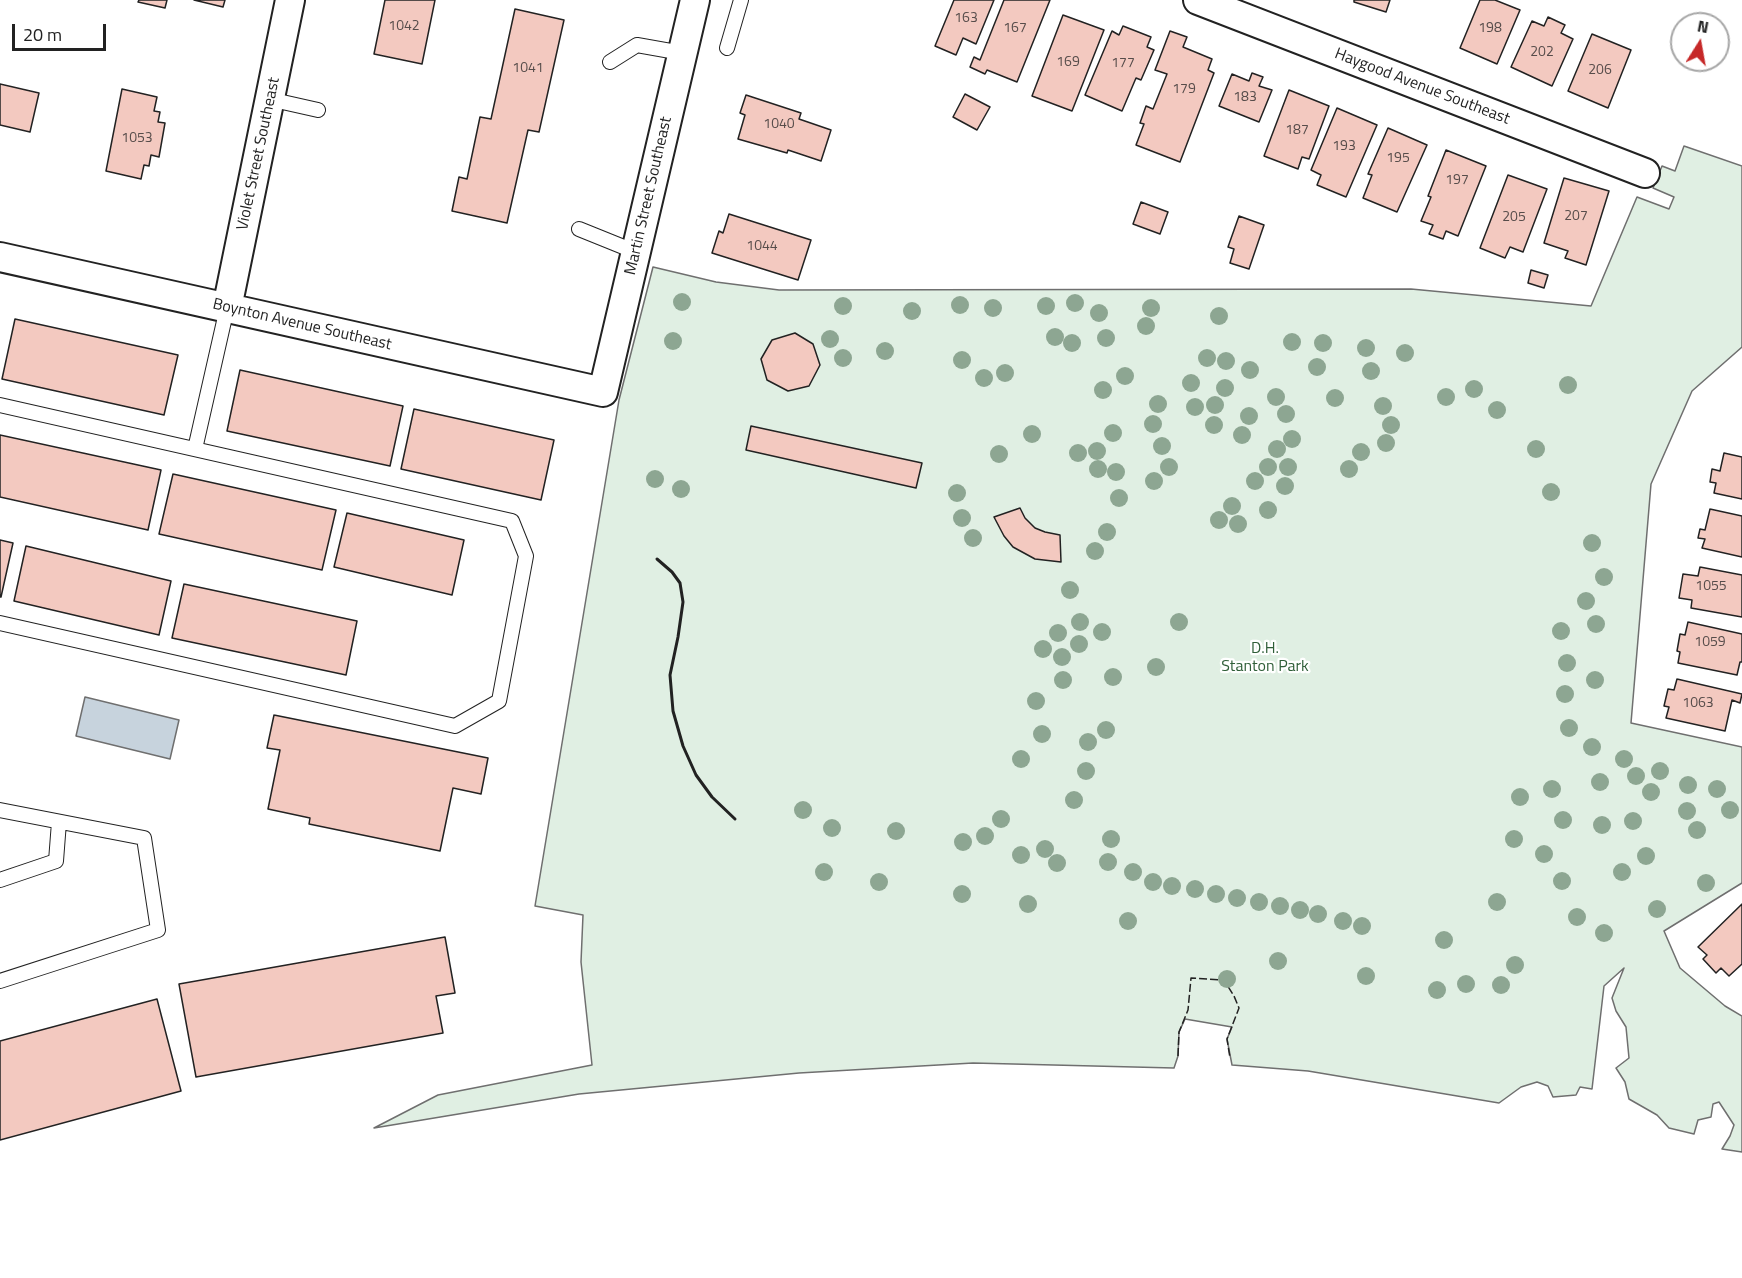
<!DOCTYPE html>
<style>
body{margin:0}
#map{position:relative;width:1742px;height:1278px;overflow:hidden;background:#fff;font-family:"Titillium Web",sans-serif}
canvas{display:block}
.north{position:absolute;left:1670px;top:12px;width:60px;height:60px;box-sizing:border-box;background:#fff;border:2px solid #a7a7a7;border-radius:50%;rotate:11deg;font-size:16px;font-weight:700;line-height:24px;text-align:center;color:#222}
.north::after{content:'';display:block;margin:auto;width:21px;height:27px;background:#c62828;clip-path:polygon(50% 0,100% 100%,50% 72%,0 100%)}
.scale{position:absolute;left:12px;top:24px;width:94px;height:27px;box-sizing:border-box;border:3px solid #222;border-top:0;padding-left:8px;font-size:18px;line-height:21px;white-space:nowrap;color:#222;-webkit-text-stroke:4px #fff;paint-order:stroke}
</style>
<div id="map">
<canvas width="1742" height="1278"></canvas>
<div class="north">N</div>
<div class="scale">20 m</div>
</div>
<script>
const ctx = document.querySelector('canvas').getContext('2d');
ctx.lineJoin = 'round';
function fill(path, color) { ctx.fillStyle = color; ctx.fill(path, 'evenodd'); }
const poly = rows => new Path2D(rows.map(r => 'M' + r).join(''));
function trace(path, color, width, dash) { ctx.strokeStyle = color; ctx.lineWidth = width; ctx.lineCap = dash ? 'butt' : 'round'; ctx.setLineDash(dash || []); ctx.stroke(path); }
function drawText(font, color, halo, rows, align = 'center') {
  ctx.font = font + ' "Titillium Web",sans-serif'; ctx.lineWidth = 4.5; ctx.setLineDash([]); ctx.textBaseline = 'middle'; ctx.strokeStyle = halo; ctx.fillStyle = color; for (const [text, x, y, turn = 0] of rows) {
    ctx.save(); ctx.translate(x, y); ctx.rotate((+turn || 0) * Math.PI / 180); ctx.textAlign = isNaN(turn) ? turn : align; if (halo) ctx.strokeText(text, 0, 0); ctx.fillText(text, 0, 0); ctx.restore();
  }
}
const green = poly([
 [1684,146,1742,166,1742,347,1692,391,1651,484,1631,723,1742,747,1742,883,1664,931,1680,968,1725,1006,1742,1016,1742,1152,1722,1149,1730,1136,1734,1125,1719,1102,1713,1104,1711,1117,1698,1120,1694,1134,1669,1128,1657,1115,1629,1099,1625,1082,1616,1068,1629,1058,1626,1027,1616,1011,1612,998,1624,968,1604,986,1592,1089,1580,1087,1576,1095,1553,1097,1548,1086,1537,1082,1521,1087,1499,1103,1308,1071,1232,1065,1227,1039,1232,1027,1185,1019,1179,1032,1178,1056,1174,1068,973,1063,799,1073,579,1094,374,1128,438,1095,592,1065,581,962,583,915,535,906,619,400,653,267,716,282,779,290,1411,289,1591,306,1637,197,1669,209,1674,197,1653,188,1662,166,1675,171,1684,146]
]);
fill(green, '#e0efe3');
trace(green, '#6f6f6f', 1.5);
const water = poly([
 [85,697,179,720,170,759,76,736,85,697]
]);
fill(water, '#c7d3dd');
trace(water, '#6f6f6f', 1.5);
const building = poly([
 [139,0,167,0,165,8,138,2,139,0],
 [194,0,225,0,223,7,194,0],
 [385,0,435,0,422,64,374,54,385,0],
 [954,0,994,0,976,44,963,38,956,55,935,46,954,0],
 [1004,0,1050,0,1017,82,987,70,985,74,970,67,974,57,980,60,1004,0],
 [1354,0,1390,0,1386,12,1354,2,1354,0],
 [1480,0,1495,0,1520,10,1497,64,1460,48,1480,0],
 [515,9,564,20,539,132,528,130,507,223,452,211,459,177,467,179,480,117,491,119,515,9],
 [1063,15,1104,30,1072,111,1032,96,1063,15],
 [1548,17,1565,25,1561,33,1573,39,1552,86,1511,67,1532,21,1544,26,1548,17],
 [1123,26,1151,37,1147,47,1154,50,1141,80,1136,78,1122,111,1085,95,1112,31,1119,35,1123,26],
 [1170,31,1187,37,1183,47,1212,59,1208,70,1214,73,1180,162,1136,145,1144,124,1140,123,1146,106,1153,109,1167,74,1155,70,1170,31],
 [1592,34,1631,50,1608,108,1568,91,1592,34],
 [1252,73,1263,77,1259,86,1272,90,1259,122,1219,106,1232,74,1249,81,1252,73],
 [0,84,39,93,30,132,0,125,0,84],
 [122,89,157,97,154,111,160,112,158,122,165,123,159,157,151,155,149,166,144,165,141,179,106,171,122,89],
 [1289,90,1329,106,1309,159,1302,157,1298,169,1264,156,1289,90],
 [965,94,990,107,977,130,953,117,965,94],
 [746,95,801,113,799,119,831,130,821,161,788,150,787,153,738,139,745,115,740,113,746,95],
 [1337,108,1377,125,1346,197,1317,185,1321,175,1311,170,1337,108],
 [1388,128,1427,145,1397,212,1363,198,1372,175,1368,174,1388,128],
 [1446,150,1486,166,1458,236,1446,231,1443,239,1429,234,1433,225,1421,221,1431,197,1428,196,1446,150],
 [1508,175,1547,189,1523,252,1510,247,1505,258,1480,248,1508,175],
 [1564,178,1609,191,1586,265,1565,258,1568,251,1544,243,1564,178],
 [1141,202,1168,212,1160,234,1133,224,1141,202],
 [729,214,811,240,798,280,712,253,719,231,723,233,729,214],
 [1239,216,1264,225,1249,269,1230,263,1234,249,1228,247,1239,216],
 [1531,270,1548,275,1544,288,1528,283,1531,270],
 [15,319,178,355,164,415,2,379,15,319],
 [795,333,813,344,820,365,809,386,788,391,767,380,761,359,772,340,795,333],
 [240,370,403,406,390,466,227,431,240,370],
 [414,409,554,440,541,500,401,469,414,409],
 [751,426,922,463,916,488,746,450,751,426],
 [0,435,161,470,148,530,0,497,0,435],
 [1724,453,1742,457,1742,499,1714,493,1716,483,1710,482,1712,469,1720,471,1724,453],
 [173,474,336,510,322,570,159,534,173,474],
 [1020,508,1025,518,1035,528,1045,532,1060,535,1061,562,1035,559,1013,547,1004,536,994,517,1020,508],
 [1710,509,1742,516,1742,557,1702,548,1705,539,1698,538,1700,529,1705,530,1710,509],
 [347,513,464,540,452,595,334,567,347,513],
 [0,540,13,543,1,597,0,597,0,540],
 [26,546,171,581,159,635,14,601,26,546],
 [1700,567,1742,575,1742,617,1691,608,1692,600,1679,598,1683,574,1698,576,1700,567],
 [184,584,357,621,346,675,172,638,184,584],
 [1688,622,1742,634,1742,662,1740,662,1737,675,1678,663,1680,652,1677,651,1680,634,1685,635,1688,622],
 [1677,679,1742,694,1740,703,1732,700,1725,731,1666,718,1669,707,1664,706,1668,689,1674,690,1677,679],
 [274,715,488,758,481,794,453,788,440,851,309,824,310,818,268,809,280,750,267,748,274,715],
 [1742,904,1742,964,1729,976,1721,968,1716,973,1703,959,1707,955,1698,947,1742,904],
 [445,937,455,993,436,996,443,1033,196,1077,179,984,445,937],
 [157,999,181,1091,0,1140,0,1041,157,999]
]);
fill(building, '#f3c9c0');
trace(building, '#222', 1.5);
const service = poly([
 [727,48,741,0],
 [610,62,637,45,682,53],
 [269,99,318,110],
 [579,229,636,252],
 [0,405,512,521,526,556,499,701,455,726,0,623],
 [195,449,227,308],
 [0,810,144,838,158,930,0,981],
 [0,880,56,861,59,822]
]);
const minor = poly([
 [1198,0,1645,173],
 [0,257,603,392,695,0],
 [227,308,290,0]
]);
trace(service, '#222', 16);
trace(minor, '#222', 32);
trace(service, '#fff', 14);
trace(minor, '#fff', 28);
trace(poly([
 [1178,1056,1179,1032,1188,1010,1191,978,1224,980,1234,996,1239,1008,1227,1039,1230,1058]
]), '#222', 1.5, [8, 3]);
trace(poly([
 [657,559,672,572,680,583,683,602,678,637,670,675,673,711,683,746,696,775,712,797,735,819]
]), '#222', 3);
ctx.fillStyle = '#8da692';
for (const [x, y] of [
 [682,302],
 [1075,303],
 [960,305],
 [843,306],
 [1046,306],
 [993,308],
 [1151,308],
 [912,311],
 [1099,313],
 [1219,316],
 [1146,326],
 [1055,337],
 [1106,338],
 [830,339],
 [673,341],
 [1292,342],
 [1072,343],
 [1323,343],
 [1366,348],
 [885,351],
 [1405,353],
 [843,358],
 [1207,358],
 [962,360],
 [1226,361],
 [1317,367],
 [1250,370],
 [1371,371],
 [1005,373],
 [1125,376],
 [984,378],
 [1191,383],
 [1568,385],
 [1225,388],
 [1474,389],
 [1103,390],
 [1276,397],
 [1446,397],
 [1335,398],
 [1158,404],
 [1215,405],
 [1383,406],
 [1195,407],
 [1497,410],
 [1286,414],
 [1249,416],
 [1153,424],
 [1214,425],
 [1391,425],
 [1113,433],
 [1032,434],
 [1242,435],
 [1292,439],
 [1386,443],
 [1162,446],
 [1277,449],
 [1536,449],
 [1097,451],
 [1361,452],
 [1078,453],
 [999,454],
 [1169,467],
 [1268,467],
 [1288,467],
 [1098,469],
 [1349,469],
 [1116,472],
 [655,479],
 [1154,481],
 [1255,481],
 [1285,486],
 [681,489],
 [1551,492],
 [957,493],
 [1119,498],
 [1232,506],
 [1268,510],
 [962,518],
 [1219,520],
 [1238,524],
 [1107,532],
 [973,538],
 [1592,543],
 [1095,551],
 [1604,577],
 [1070,590],
 [1586,601],
 [1080,622],
 [1179,622],
 [1596,624],
 [1561,631],
 [1102,632],
 [1058,633],
 [1079,644],
 [1043,649],
 [1062,657],
 [1567,663],
 [1156,667],
 [1113,677],
 [1063,680],
 [1595,680],
 [1565,694],
 [1036,701],
 [1569,728],
 [1106,730],
 [1042,734],
 [1088,742],
 [1592,747],
 [1021,759],
 [1624,759],
 [1086,771],
 [1660,771],
 [1636,776],
 [1600,782],
 [1688,785],
 [1552,789],
 [1717,789],
 [1651,792],
 [1520,797],
 [1074,800],
 [803,810],
 [1730,810],
 [1687,811],
 [1001,819],
 [1563,820],
 [1633,821],
 [1602,825],
 [832,828],
 [1697,830],
 [896,831],
 [985,836],
 [1111,839],
 [1514,839],
 [963,842],
 [1045,849],
 [1544,854],
 [1021,855],
 [1646,856],
 [1108,862],
 [1057,863],
 [824,872],
 [1133,872],
 [1622,872],
 [1562,881],
 [879,882],
 [1153,882],
 [1706,883],
 [1172,886],
 [1195,889],
 [962,894],
 [1216,894],
 [1237,898],
 [1259,902],
 [1497,902],
 [1028,904],
 [1280,906],
 [1657,909],
 [1300,910],
 [1318,914],
 [1577,917],
 [1128,921],
 [1343,921],
 [1362,926],
 [1604,933],
 [1444,940],
 [1278,961],
 [1515,965],
 [1366,976],
 [1227,979],
 [1466,984],
 [1501,985],
 [1437,990]
]) { ctx.beginPath(); ctx.arc(x, y, 9, 0, 2 * Math.PI); ctx.fill(); }
drawText('14px', '#564c4a', null, [
 ["163",966,19],
 ["1042",404,27],
 ["167",1015,29],
 ["198",1490,29],
 ["202",1542,53],
 ["169",1068,63],
 ["177",1123,64],
 ["1041",528,69],
 ["206",1600,71],
 ["179",1184,90],
 ["183",1245,98],
 ["1040",779,125],
 ["187",1297,131],
 ["1053",137,139],
 ["193",1344,147],
 ["195",1398,159],
 ["197",1457,181],
 ["207",1576,217],
 ["205",1514,218],
 ["1044",762,247],
 ["1055",1711,587],
 ["1059",1710,643],
 ["1063",1698,704]
]);
drawText('16px', '#222', '#fff', [
 ["Haygood Avenue Southeast",1422,87,21],
 ["Violet Street Southeast",259,154,-78],
 ["Martin Street Southeast",649,196,-77],
 ["Boynton Avenue Southeast",302,325,13]
]);
drawText('16px', '#2f5e38', '#fff', [
 ["D.H.",1265,649],
 ["Stanton Park",1265,667]
]);
</script>
